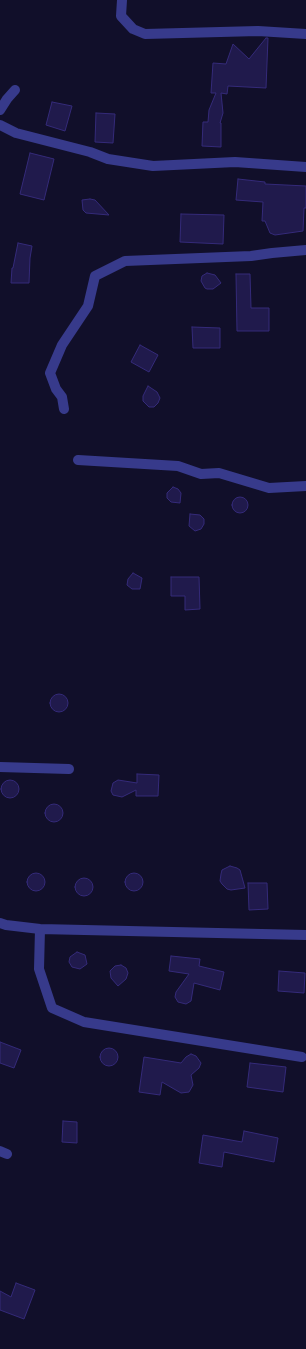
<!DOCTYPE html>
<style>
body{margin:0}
canvas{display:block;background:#110f2a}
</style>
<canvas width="306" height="1349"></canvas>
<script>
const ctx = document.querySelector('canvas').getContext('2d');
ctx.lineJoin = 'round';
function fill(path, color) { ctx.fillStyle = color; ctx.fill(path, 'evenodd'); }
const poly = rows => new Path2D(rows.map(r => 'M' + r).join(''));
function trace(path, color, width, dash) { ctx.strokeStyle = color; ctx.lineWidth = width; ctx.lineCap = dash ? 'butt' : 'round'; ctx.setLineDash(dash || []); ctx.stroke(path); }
const building = poly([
 [266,38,268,38,266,88,228,86,227,94,221,93,223,113,220,123,221,123,221,147,202,146,203,122,208,122,209,110,216,93,211,93,213,63,226,64,233,44,249,59,266,38],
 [52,102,72,106,65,131,46,125,52,102],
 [96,113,115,114,113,143,95,142,96,113],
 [30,153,54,159,44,200,20,194,30,153],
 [238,179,265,182,265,184,306,186,306,208,304,208,303,231,275,235,270,233,265,221,262,221,263,202,236,200,238,179],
 [90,199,95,200,109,215,86,213,83,210,82,200,90,199],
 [181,214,224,215,223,244,180,242,181,214],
 [18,243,32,246,30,258,29,283,11,283,12,268,13,268,18,243],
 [207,273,215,275,221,283,213,289,207,289,205,288,201,281,202,276,207,273],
 [236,274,250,274,251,308,269,308,269,331,237,331,236,274],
 [192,327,220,328,220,348,193,348,192,327],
 [140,345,158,355,149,372,131,362,140,345],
 [148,386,157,392,160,398,158,403,154,407,149,407,143,401,143,396,148,386],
 [173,487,178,489,181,493,180,503,171,502,167,498,167,493,173,487],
 '232 505a8 8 0 1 1 16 0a8 8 0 1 1-16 0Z',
 [190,514,200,515,204,519,204,524,201,529,195,531,189,526,190,514],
 [133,573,142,578,140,589,132,589,127,585,128,579,133,573],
 [171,577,199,577,200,609,185,610,185,596,171,596,171,577],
 '50 703a9 9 0 1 1 18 0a9 9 0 1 1-18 0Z',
 [137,774,159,775,158,796,136,796,136,790,122,797,113,795,111,791,113,783,118,780,137,783,137,774],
 '1 789a9 9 0 1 1 18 0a9 9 0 1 1-18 0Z',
 '45 813a9 9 0 1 1 18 0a9 9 0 1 1-18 0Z',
 [230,866,237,868,240,870,245,888,231,890,227,889,222,884,220,881,221,874,222,870,230,866],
 '125 882a9 9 0 1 1 18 0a9 9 0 1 1-18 0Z',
 '27 882a9 9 0 1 1 18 0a9 9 0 1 1-18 0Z',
 '75 887a9 9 0 1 1 18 0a9 9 0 1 1-18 0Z',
 [248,883,267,883,268,909,249,910,248,883],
 [77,952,85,955,87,964,80,969,72,967,69,962,70,957,77,952],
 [171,956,200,959,199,966,224,972,220,990,194,983,191,1001,186,1004,178,1002,175,997,176,992,189,974,169,971,171,956],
 [121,965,126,968,128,973,126,979,118,986,111,978,110,971,115,966,121,965],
 [279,971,305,973,304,993,278,991,279,971],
 [0,1042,21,1050,14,1068,0,1063,0,1042],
 '100 1057a9 9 0 1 1 18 0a9 9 0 1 1-18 0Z',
 [191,1054,196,1056,201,1063,199,1068,191,1075,193,1085,189,1092,181,1093,162,1082,160,1095,139,1092,144,1057,181,1063,186,1057,191,1054],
 [250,1063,286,1067,283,1092,247,1087,250,1063],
 [63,1121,77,1122,77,1143,62,1142,63,1121],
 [244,1131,278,1138,274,1162,224,1152,222,1167,199,1163,203,1135,242,1142,244,1131],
 [16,1283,35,1290,24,1319,0,1310,0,1291,11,1297,16,1283]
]);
fill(building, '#201a4c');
trace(building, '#342a79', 1);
trace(poly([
 [122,0,121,16,133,29,145,34,258,31,306,34],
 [0,110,7,99,15,90],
 [0,125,16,133,90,152,108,159,153,166,235,162,306,167],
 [64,409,62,397,56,389,50,373,62,345,88,306,95,276,125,261,251,256,272,253,306,250],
 [78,460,178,466,201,474,219,473,269,488,306,486],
 [0,767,69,769],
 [0,923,6,925,40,929,306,935],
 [40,929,39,969,52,1008,84,1022,302,1057],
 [0,1151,7,1154]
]), '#373a8b', 10);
</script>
